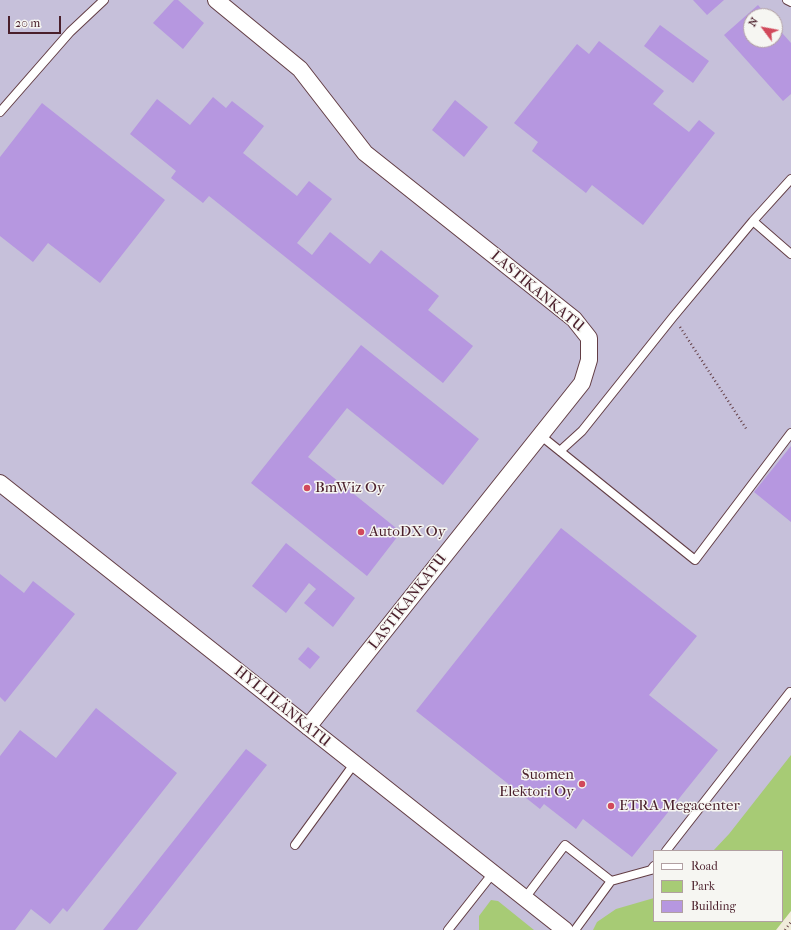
<!DOCTYPE html>
<meta charset="utf-8">
<style>
body{margin:0}
#map{position:relative;width:791px;height:930px;overflow:hidden;background:#f0ecda;font-family:"IM FELL French Canon",serif}
canvas{display:block}
.legend{position:absolute;left:653px;top:850px;width:130px;height:72px;box-sizing:border-box;background:#f6f6f2;border:1px solid #b1a0a2;margin:0;padding:5px 7px;list-style:none;font-size:12px;color:#4a1f2b}
.legend li{display:flex;align-items:center;gap:8px;height:20px}
.legend b{width:20px;border:1px solid #b1a0a2}
.north{position:absolute;left:743px;top:8px;width:40px;height:40px;box-sizing:border-box;background:#f6f6f2;border:1px solid #b1a0a2;border-radius:50%;rotate:302deg;font-size:11px;font-weight:700;line-height:16px;text-align:center;color:#4a1f2b}
.north::after{content:'';display:block;margin:auto;width:14px;height:18px;background:#d1495b;clip-path:polygon(50% 0,100% 100%,50% 72%,0 100%)}
.scale{position:absolute;left:8px;top:16px;width:53px;height:18px;box-sizing:border-box;border:2px solid #4a1f2b;border-top:0;padding-left:5px;font-size:12px;line-height:14px;white-space:nowrap;color:#4a1f2b;-webkit-text-stroke:3px #f6f6f2;paint-order:stroke}
</style>
<div id="map">
<canvas width="791" height="930"></canvas>
<ul class="legend">
<li><b style="height:5px;background:#fff"></b>Road</li>
<li><b style="height:11px;background:#a7cb75"></b>Park</li>
<li><b style="height:11px;background:#b697e0"></b>Building</li>
</ul>
<div class="north">N</div>
<div class="scale">20 m</div>
</div>
<script>
const ctx = document.querySelector('canvas').getContext('2d');
ctx.lineJoin = 'round';
function fill(path, color) { ctx.fillStyle = color; ctx.fill(path, 'evenodd'); }
const poly = rows => new Path2D(rows.map(r => 'M' + r).join(''));
function trace(path, color, width, dash) { ctx.strokeStyle = color; ctx.lineWidth = width; ctx.lineCap = dash ? 'butt' : 'round'; ctx.setLineDash(dash || []); ctx.stroke(path); }
function drawText(font, color, halo, rows, align = 'center') {
  ctx.font = font + ' "IM FELL French Canon",serif'; ctx.lineWidth = 3; ctx.setLineDash([]); ctx.textBaseline = 'middle'; ctx.strokeStyle = halo; ctx.fillStyle = color; for (const [text, x, y, turn = 0] of rows) {
    ctx.save(); ctx.translate(x, y); ctx.rotate((+turn || 0) * Math.PI / 180); ctx.textAlign = isNaN(turn) ? turn : align; if (halo) ctx.strokeText(text, 0, 0); ctx.fillText(text, 0, 0); ctx.restore();
  }
}
fill(poly([
 [0,0,791,0,791,759,718,851,654,851,654,921,660,930,0,930],
 [751,16,775,16,775,40,751,40]
]), '#c6c0da');
fill(poly([
 [791,755,791,911,776,930,593,930,597,922,616,909,654,898,654,921,782,921,782,851,713,851,729,834],
 [491,900,498,901,534,930,479,930,479,916]
]), '#a7cb75');
fill(poly([
 [174,0,178,0,204,23,183,49,153,23],
 [693,0,724,0,707,15],
 [758,5,767,16,751,16,751,40,775,40,775,25,791,43,791,94,783,101,724,35],
 [660,25,709,61,693,83,644,46],
 [599,41,664,91,653,104,689,132,699,120,715,133,643,225,592,185,586,193,532,151,538,142,514,123,577,44,589,54],
 [213,97,226,108,232,101,264,126,243,153,297,196,309,181,332,199,297,243,312,255,330,232,370,264,381,250,439,296,428,310,473,346,443,383,209,196,203,203,171,178,176,171,130,134,157,99,190,125],
 [455,100,488,127,464,157,432,130],
 [42,103,165,200,100,283,48,243,33,262,0,236,0,157],
 [361,345,479,439,443,485,347,408,308,457,401,532,367,576,251,483],
 [791,446,791,522,754,492],
 [561,528,697,636,649,695,718,750,632,857,583,819,576,829,544,804,540,809,416,711],
 [286,543,355,598,333,627,304,603,316,589,309,583,286,613,252,586],
 [0,574,24,593,33,581,75,614,5,702,0,697],
 [308,647,320,657,310,669,298,659],
 [96,708,177,773,67,912,63,908,50,924,31,909,15,930,0,930,0,756,20,730,56,758],
 [246,749,267,765,137,930,103,930]
]), '#b697e0');
const lane = poly([
 [787,0,791,2],
 [0,112,70,32,104,0],
 [753,221,791,179],
 [540,435,695,560,791,433],
 [560,451,582,431,673,317,753,221,791,254],
 [295,845,354,764],
 [666,851,790,692],
 [525,898,565,845,611,881,651,870,654,866],
 [448,930,493,873],
 [575,930,611,881]
]);
const street = poly([
 [216,0,300,69,365,153,574,319,589,338,589,360,582,383,308,727],
 [0,483,565,930]
]);
trace(lane, '#633e45', 10);
trace(street, '#633e45', 18);
trace(poly([
 [680,327,747,430],
 [785,930,791,922]
]), '#633e45', 2.5, [1, 3]);
trace(lane, '#fff', 8);
trace(street, '#fff', 16);
for (const [x, y, r, color] of [
 [307,488,4,"#d1495b"],
 [361,532,4,"#d1495b"],
 [582,784,4,"#d1495b"],
 [611,806,4,"#d1495b"]
]) { const dot = new Path2D(); dot.arc(x, y, r, 0, 2 * Math.PI); ctx.fillStyle = color; ctx.fill(dot); trace(dot, '#f6f6f2', 1.5); }
drawText('15px', '#4a1f2b', '#f6f6f2', [
 ["LASTIKANKATU",537,292,40],
 ["LASTIKANKATU",408,602,-52],
 ["HYLLILÄNKATU",282,707,39]
]);
drawText('15px', '#4a1f2b', '#f6f6f2', [
 ["BmWiz Oy",315,488],
 ["AutoDX Oy",369,532],
 ["Suomen",574,775,"right"],
 ["Elektori Oy",574,792,"right"],
 ["ETRA Megacenter",619,806]
], 'left');
</script>
